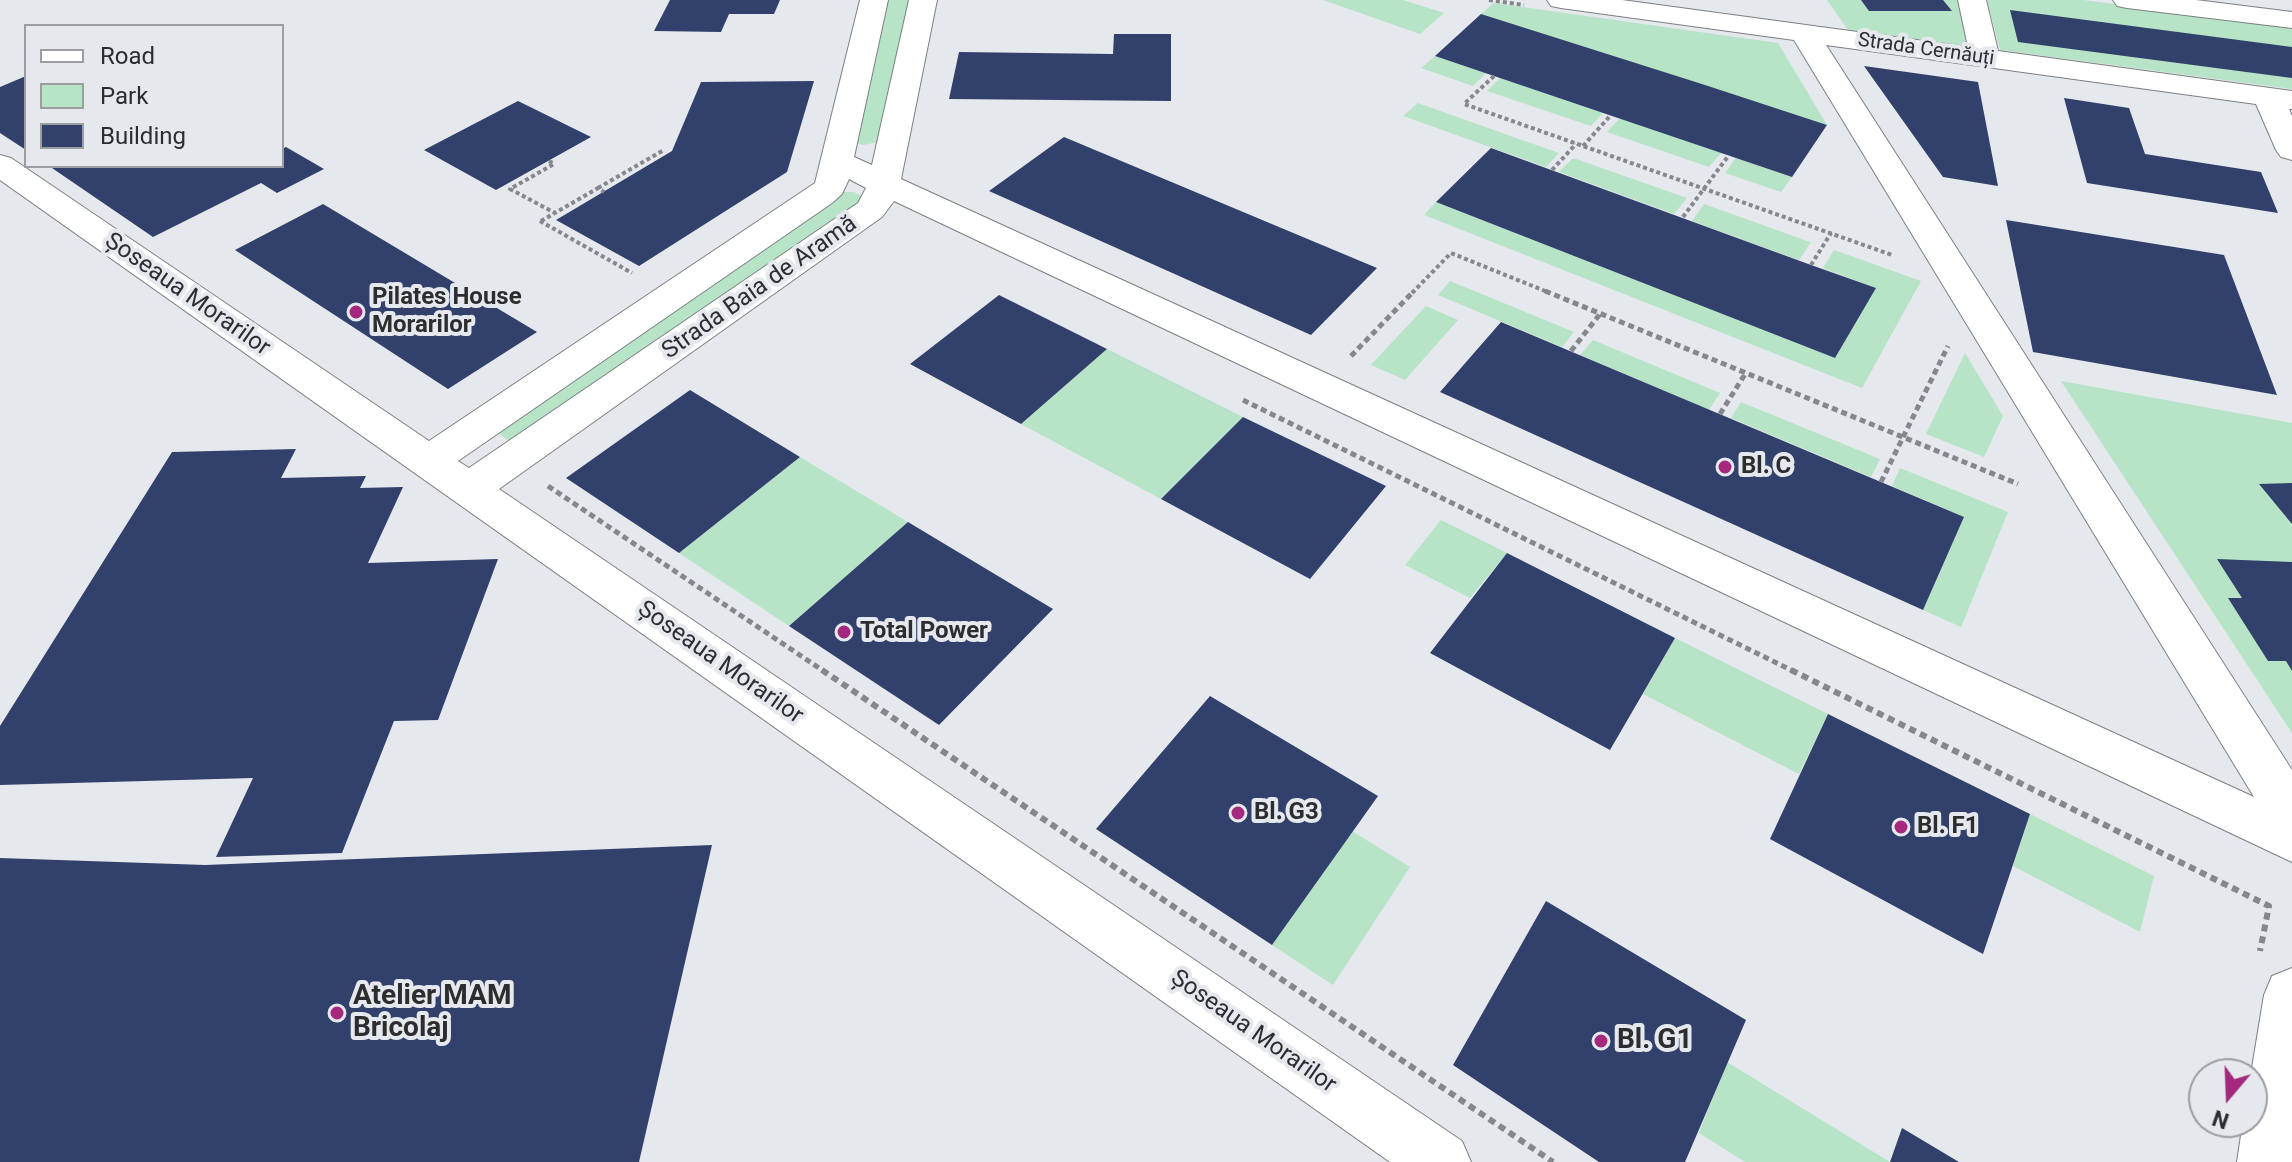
<!DOCTYPE html>
<meta charset="utf-8">
<style>
body{margin:0}
#map{position:relative;width:2292px;height:1162px;overflow:hidden;background:#e5e8ed;font-family:Roboto,sans-serif}
canvas{display:block}
.legend{position:absolute;left:24px;top:24px;width:260px;height:144px;box-sizing:border-box;background:#e5e8ed;border:2px solid #9b9da1;margin:0;padding:10px 14px;list-style:none;font-size:24px;color:#2c2d2f}
.legend li{display:flex;align-items:center;gap:16px;height:40px}
.legend b{width:40px;border:2px solid #9b9da1}
.north{position:absolute;left:2188px;top:1058px;width:80px;height:80px;box-sizing:border-box;background:#e5e8ed;border:2px solid #9b9da1;border-radius:50%;rotate:199deg;font-size:22px;font-weight:700;line-height:32px;text-align:center;color:#2c2d2f}
.north::after{content:'';display:block;margin:auto;width:28px;height:36px;background:#a4297e;clip-path:polygon(50% 0,100% 100%,50% 72%,0 100%)}
</style>
<div id="map">
<canvas width="2292" height="1162"></canvas>
<ul class="legend">
<li><b style="height:10px;background:#fff"></b>Road</li>
<li><b style="height:22px;background:#b7e4c6"></b>Park</li>
<li><b style="height:22px;background:#32416b"></b>Building</li>
</ul>
<div class="north">N</div>
</div>
<script>
const ctx = document.querySelector('canvas').getContext('2d');
ctx.lineJoin = 'round';
function fill(path, color) { ctx.fillStyle = color; ctx.fill(path, 'evenodd'); }
const poly = rows => new Path2D(rows.map(r => 'M' + r).join(''));
function trace(path, color, width, dash) { ctx.strokeStyle = color; ctx.lineWidth = width; ctx.lineCap = dash ? 'butt' : 'round'; ctx.setLineDash(dash || []); ctx.stroke(path); }
function drawText(font, color, halo, rows, align = 'center') {
  ctx.font = font + ' Roboto,sans-serif'; ctx.lineWidth = 8; ctx.setLineDash([]); ctx.textBaseline = 'middle'; ctx.strokeStyle = halo; ctx.fillStyle = color; for (const [text, x, y, turn = 0] of rows) {
    ctx.save(); ctx.translate(x, y); ctx.rotate((+turn || 0) * Math.PI / 180); ctx.textAlign = isNaN(turn) ? turn : align; if (halo) ctx.strokeText(text, 0, 0); ctx.fillText(text, 0, 0); ctx.restore();
  }
}
fill(poly([
 [882,0,918,0,886,141,862,145,853,141],
 [1323,0,1403,0,1444,13,1420,34],
 [1827,0,1957,0,1969,46,1848,30],
 [1987,0,2083,0,2292,27,2292,89,2000,50],
 [1494,3,1778,43,1827,125,1481,14],
 [1435,56,1486,73,1473,86,1421,68],
 [1500,78,1603,113,1591,126,1487,91],
 [1418,103,1491,129,1559,153,1546,167,1403,116],
 [1620,118,1721,153,1709,167,1607,132],
 [1573,158,1687,198,1674,214,1559,172],
 [1736,158,1792,177,1781,192,1725,173],
 [842,192,854,192,865,198,867,203,522,441,508,440,498,433],
 [1436,202,1835,358,1875,288,1823,268,1834,250,1921,281,1862,388,1424,215],
 [1704,204,1810,242,1811,242,1799,260,1692,221],
 [1450,281,1574,332,1562,347,1438,295],
 [1426,306,1458,320,1405,380,1371,365],
 [1593,340,1720,393,1709,410,1580,355],
 [1107,349,1243,417,1161,499,1021,424],
 [1965,353,2003,416,1984,457,1926,434],
 [2061,381,2292,423,2292,733],
 [1741,402,1880,459,1871,477,1731,418],
 [800,457,908,522,789,626,679,553],
 [1900,468,2008,512,1961,627,1923,610,1964,517,1892,486],
 [1441,520,1507,553,1470,598,1405,565],
 [1675,638,1828,714,1799,774,1643,694],
 [2030,814,2154,876,2140,932,2013,866],
 [1352,831,1410,867,1333,985,1272,945],
 [1727,1062,1890,1162,1745,1162,1699,1133]
]), '#b7e4c6');
fill(poly([
 [670,0,780,0,774,14,729,14,721,32,654,31],
 [1861,0,1943,0,1952,11,1869,11],
 [2010,10,2292,47,2292,78,2018,42],
 [1481,14,1705,85,1827,125,1792,177,1435,56],
 [1114,34,1171,34,1171,101,949,99,959,52,1113,54],
 [1864,66,1978,82,1998,186,1943,177],
 [26,76,26,150,0,133,0,87],
 [814,81,787,172,639,266,556,220,672,151,701,82],
 [2064,98,2129,108,2145,154,2261,172,2278,213,2087,183],
 [518,101,591,137,496,190,424,150],
 [1064,137,1267,222,1377,268,1311,335,989,191],
 [286,147,324,169,277,193,261,183,153,237,49,166,282,166,282,149],
 [1491,148,1811,265,1876,288,1835,358,1436,202],
 [323,204,537,332,448,389,235,250],
 [2006,220,2224,255,2277,395,2033,352],
 [999,295,1107,349,1021,424,910,364],
 [1501,322,1964,517,1923,610,1440,392],
 [690,390,800,457,679,553,566,478],
 [1243,417,1386,486,1310,579,1161,499],
 [296,449,281,478,366,476,360,488,403,487,368,563,498,559,438,720,394,721,342,853,216,857,253,778,0,785,0,726,172,452],
 [2292,483,2292,524,2259,484],
 [908,522,1053,609,939,725,789,626],
 [1507,553,1675,638,1610,750,1430,653],
 [2217,559,2292,562,2292,671,2286,661,2268,661,2228,598,2242,598],
 [1210,696,1378,796,1272,945,1096,829],
 [1828,714,2030,814,1983,954,1770,839],
 [712,845,639,1162,0,1162,0,858,205,865],
 [1546,901,1746,1020,1685,1162,1599,1162,1453,1065],
 [1902,1128,1959,1162,1890,1162]
]), '#32416b');
const minor = poly([
 [860,0,888,0,854,157,872,165,909,0,937,0,901,179,2254,797,1794,40,1561,8,1551,6,1547,0,1622,0,1968,47,1958,0,1986,0,1998,51,2292,91,2292,109,2289,109,2292,116,2292,160,2281,157,2276,150,2256,104,1826,45,2292,770,2292,862,894,201,882,217,499,489,1462,1141,1471,1162,1390,1162,0,180,0,155,11,158,429,441,815,183,860,0],
 [849,179,866,188,858,203,469,468,458,461,832,203,842,194,849,179],
 [2113,0,2196,0,2292,12,2292,28,2127,8,2117,6,2113,0],
 [2292,968,2292,1162,2237,1162,2243,1122,2252,1122,2251,1074,2264,995,2272,976,2292,968]
]);
trace(minor, '#7d7f84', 2);
trace(poly([
 [1489,0,1524,5],
 [1494,76,1464,104,1892,255],
 [1583,146,1611,115],
 [549,161,554,164,510,189,555,213],
 [1552,170,1576,144],
 [598,188,664,150],
 [1683,217,1729,155],
 [540,221,632,273],
 [541,221,598,188,604,192],
 [1811,265,1831,233],
 [1412,293,1451,253,1550,293]
]), '#85878b', 4, [4, 3]);
trace(poly([
 [1545,291,2018,484],
 [1571,351,1600,314],
 [1351,356,1414,291],
 [1243,400,1795,672],
 [1720,414,1745,374],
 [1881,482,1948,346],
 [548,486,825,672]
]), '#85878b', 5, [6, 4]);
trace(poly([
 [822,670,1553,1162],
 [1791,670,2269,906,2260,951]
]), '#85878b', 6, [7, 5]);
fill(minor, '#fff');
for (const [x, y, r, color] of [
 [356,312,8,"#a4297e"],
 [1725,467,8,"#a4297e"],
 [844,632,8,"#a4297e"],
 [1238,813,8,"#a4297e"],
 [1901,827,8,"#a4297e"],
 [337,1013,8,"#a4297e"],
 [1601,1041,8,"#a4297e"]
]) { const dot = new Path2D(); dot.arc(x, y, r, 0, 2 * Math.PI); ctx.fillStyle = color; ctx.fill(dot); trace(dot, '#e5e8ed', 3); }
drawText('20px', '#2c2d2f', '#e5e8ed', [
 ["Strada Cernăuți",1926,50,8]
]);
drawText('24px', '#2c2d2f', '#e5e8ed', [
 ["Strada Baia de Aramă",760,288,-35],
 ["Șoseaua Morarilor",187,295,35],
 ["Șoseaua Morarilor",720,663,35],
 ["Șoseaua Morarilor",1253,1032,35]
]);
drawText('bold 24px', '#2c2d2f', '#e5e8ed', [
 ["Pilates House",372,298],
 ["Morarilor",372,326],
 ["Bl. C",1741,467],
 ["Total Power",860,632],
 ["Bl. G3",1254,813],
 ["Bl. F1",1917,827]
], 'left');
drawText('bold 28px', '#2c2d2f', '#e5e8ed', [
 ["Atelier MAM",353,997],
 ["Bricolaj",353,1029],
 ["Bl. G1",1617,1041]
], 'left');
</script>
